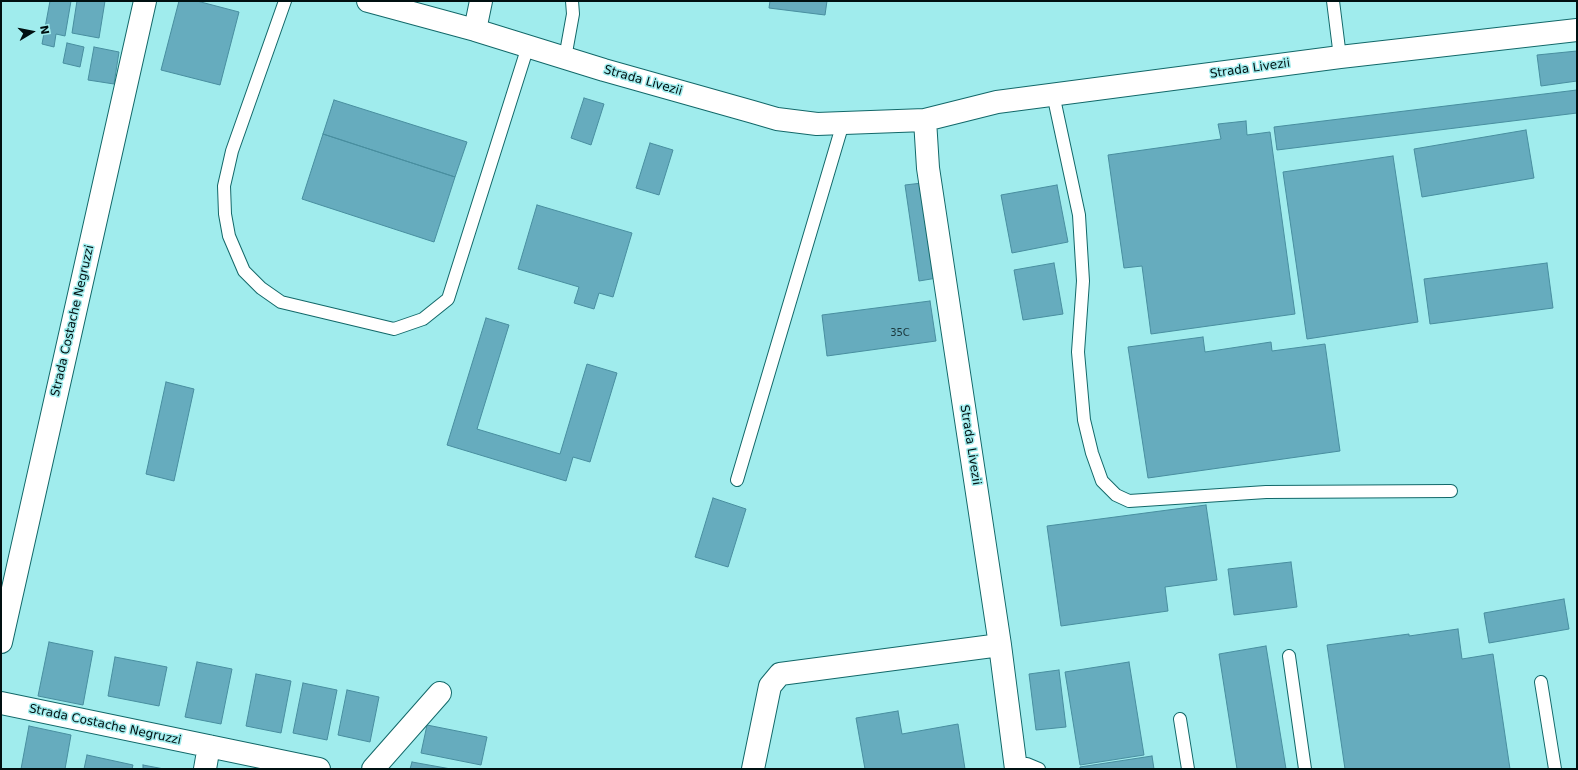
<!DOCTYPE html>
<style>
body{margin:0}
#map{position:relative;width:1578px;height:770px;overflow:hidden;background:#a0eced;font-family:"DejaVu Sans",sans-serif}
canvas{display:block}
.frame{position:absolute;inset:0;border:2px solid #001011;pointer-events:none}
.north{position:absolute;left:12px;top:12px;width:40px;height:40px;-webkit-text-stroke:3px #a0eced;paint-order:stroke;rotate:80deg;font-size:11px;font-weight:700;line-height:16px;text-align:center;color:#001011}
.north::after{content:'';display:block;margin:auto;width:14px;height:18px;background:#001011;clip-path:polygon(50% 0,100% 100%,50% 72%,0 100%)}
</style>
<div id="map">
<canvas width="1578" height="770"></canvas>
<div class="frame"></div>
<div class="north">N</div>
</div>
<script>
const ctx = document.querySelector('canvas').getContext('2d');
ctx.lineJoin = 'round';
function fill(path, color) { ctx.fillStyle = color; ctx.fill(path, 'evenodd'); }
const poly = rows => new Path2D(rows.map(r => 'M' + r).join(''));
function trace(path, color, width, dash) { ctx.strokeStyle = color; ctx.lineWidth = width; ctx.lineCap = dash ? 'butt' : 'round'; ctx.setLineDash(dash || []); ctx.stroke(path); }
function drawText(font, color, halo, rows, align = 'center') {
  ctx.font = font + ' "DejaVu Sans",sans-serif'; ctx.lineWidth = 3; ctx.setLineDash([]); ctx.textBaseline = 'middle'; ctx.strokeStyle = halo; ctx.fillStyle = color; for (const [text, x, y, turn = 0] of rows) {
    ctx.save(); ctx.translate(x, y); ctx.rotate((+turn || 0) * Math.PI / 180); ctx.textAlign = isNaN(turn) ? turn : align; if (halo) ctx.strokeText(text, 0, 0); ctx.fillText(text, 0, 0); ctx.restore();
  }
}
const building = poly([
 [50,1,71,1,65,36,56,34,54,47,42,44,50,1],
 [77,1,105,1,99,38,72,33,77,1],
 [179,1,197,1,239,12,220,85,161,70,179,1],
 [770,1,827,1,825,15,769,8,770,1],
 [67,43,84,47,80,67,63,63,67,43],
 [94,47,119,52,114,84,88,80,94,47],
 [1577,51,1577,81,1541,86,1537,55,1577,51],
 [1577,90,1577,113,1277,150,1274,127,1577,90],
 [584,98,604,104,591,145,571,138,584,98],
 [334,100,467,142,455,177,323,134,334,100],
 [1246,121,1247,135,1270,132,1295,314,1151,334,1142,266,1124,268,1108,155,1221,139,1218,124,1246,121],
 [1526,130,1534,178,1422,197,1414,149,1526,130],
 [323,134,455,177,434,242,302,199,323,134],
 [650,143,673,150,659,195,636,188,650,143],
 [1393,156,1418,322,1307,339,1283,172,1393,156],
 [922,183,937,278,919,281,905,185,922,183],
 [1057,185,1068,242,1012,253,1001,195,1057,185],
 [537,205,632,233,613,297,599,293,594,309,574,303,579,287,518,269,537,205],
 [1054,263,1063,314,1023,320,1014,270,1054,263],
 [1547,263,1553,308,1430,324,1424,279,1547,263],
 [930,301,936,341,827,356,822,315,930,301],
 [486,318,509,325,477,429,560,454,587,364,617,373,590,462,573,457,566,481,447,445,486,318],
 [1203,337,1205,352,1271,342,1272,351,1325,344,1340,451,1148,478,1128,347,1203,337],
 [166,382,194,389,174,481,146,474,166,382],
 [713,498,746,509,728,567,695,557,713,498],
 [1206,505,1217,580,1165,587,1168,611,1061,626,1047,526,1206,505],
 [1291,562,1297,607,1234,615,1228,569,1291,562],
 [1564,599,1569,629,1489,643,1484,613,1564,599],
 [1458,629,1462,659,1493,654,1510,769,1345,769,1327,645,1409,634,1409,636,1458,629],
 [49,642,93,651,83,705,38,696,49,642],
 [1266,646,1286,769,1237,769,1219,654,1266,646],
 [115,657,167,667,159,706,108,696,115,657],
 [197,662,232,669,221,724,185,717,197,662],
 [1129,662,1144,755,1080,765,1065,672,1129,662],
 [1059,670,1066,727,1036,730,1029,674,1059,670],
 [256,674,291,681,281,733,246,726,256,674],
 [303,683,337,690,327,740,293,733,303,683],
 [347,690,379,697,370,742,338,735,347,690],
 [898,711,902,734,958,724,965,769,865,769,856,718,898,711],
 [427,725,487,737,481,765,421,753,427,725],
 [29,726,71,735,65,769,21,769,29,726],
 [87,755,133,765,132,769,84,769,87,755],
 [1152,756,1154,769,1080,769,1080,767,1152,756],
 [412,762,451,769,410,769,412,762],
 [143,765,164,769,143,769,143,765]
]);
fill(building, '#66acbe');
trace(building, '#488e9f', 1);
const lane = poly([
 [285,1,232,151,227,173,224,186,225,214,229,236,244,271,261,288,281,302,394,329,423,319,448,299,528,46],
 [1333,1,1340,57],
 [565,58,573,14,572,1],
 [1053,94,1079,215,1083,281,1078,352,1084,420,1092,453,1102,481,1116,495,1129,501,1266,492,1451,491],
 [737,480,843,123],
 [1289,656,1305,769],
 [1541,682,1555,769],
 [1180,719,1188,769],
 [1015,765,1027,764,1039,769]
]);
const street = poly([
 [368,1,475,30,604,70,753,112,777,119,817,124,925,120,997,102,1340,57,1577,30],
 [475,30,481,1],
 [925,120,928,168,1000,645,1016,769],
 [1,642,145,1],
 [1,703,319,769],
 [205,769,209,746],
 [373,769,440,693],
 [753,769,770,686,780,674,1000,645]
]);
trace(lane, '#126869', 14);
trace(street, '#126869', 24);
trace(lane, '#fff', 12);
trace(street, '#fff', 22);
drawText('10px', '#1a373c', null, [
 ["35C",900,333]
]);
drawText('12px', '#001011', '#a0eced', [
 ["Strada Livezii",1250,69,-8],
 ["Strada Livezii",643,81,16],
 ["Strada Costache Negruzzi",73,321,-77],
 ["Strada Livezii",970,445,81],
 ["Strada Costache Negruzzi",105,725,12]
]);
</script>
